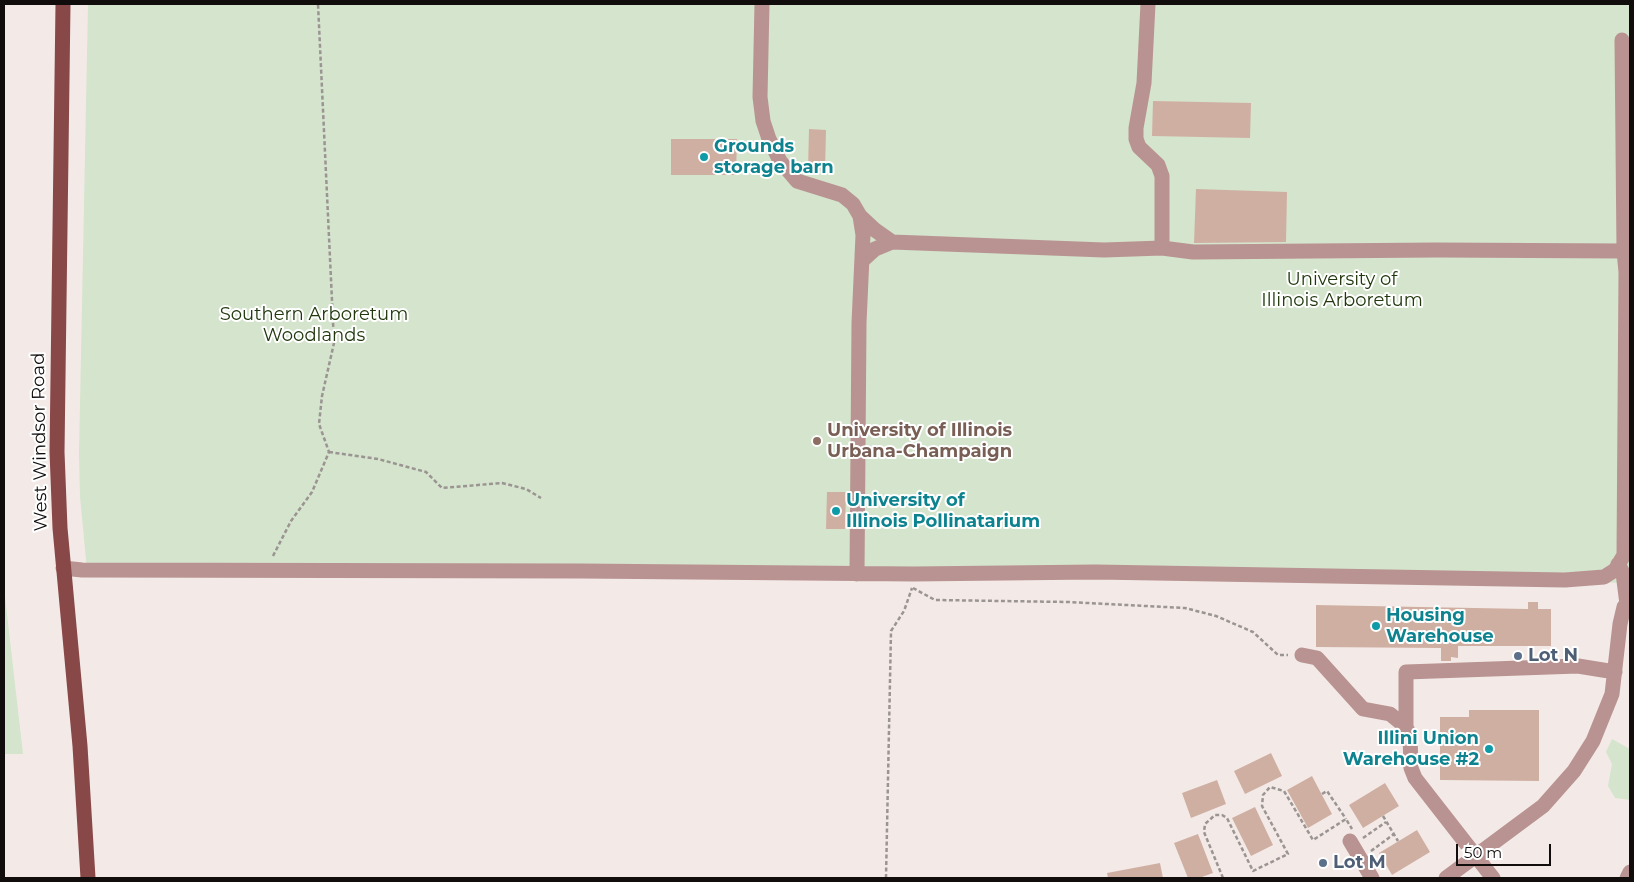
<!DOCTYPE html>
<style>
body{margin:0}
#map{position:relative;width:1634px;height:882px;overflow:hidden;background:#f3eae7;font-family:Montserrat,sans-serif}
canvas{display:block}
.frame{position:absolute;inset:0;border:5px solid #100d0c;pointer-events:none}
.scale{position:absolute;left:1456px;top:844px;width:95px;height:22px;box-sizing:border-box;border:2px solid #100d0c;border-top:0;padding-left:6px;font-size:15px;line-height:18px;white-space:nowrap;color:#100d0c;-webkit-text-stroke:4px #fff;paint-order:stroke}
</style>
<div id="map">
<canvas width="1634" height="882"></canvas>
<div class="frame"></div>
<div class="scale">50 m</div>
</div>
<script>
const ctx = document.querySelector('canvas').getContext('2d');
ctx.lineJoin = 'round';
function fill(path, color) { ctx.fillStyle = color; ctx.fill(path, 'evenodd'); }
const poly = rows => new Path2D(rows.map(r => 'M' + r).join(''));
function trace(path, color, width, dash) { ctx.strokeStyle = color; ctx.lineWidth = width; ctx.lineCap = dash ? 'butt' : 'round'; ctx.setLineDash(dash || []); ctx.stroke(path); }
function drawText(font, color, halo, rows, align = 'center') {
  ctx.font = font + ' Montserrat,sans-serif'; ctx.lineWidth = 4; ctx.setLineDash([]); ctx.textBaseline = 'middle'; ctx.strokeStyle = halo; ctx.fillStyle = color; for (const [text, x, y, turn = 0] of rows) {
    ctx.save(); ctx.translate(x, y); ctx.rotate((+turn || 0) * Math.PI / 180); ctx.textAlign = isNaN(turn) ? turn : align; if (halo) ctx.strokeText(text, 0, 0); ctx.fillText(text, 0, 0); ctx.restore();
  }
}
fill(poly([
 [88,4,1630,4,1630,583,1096,572,87,570,80,497,79,454],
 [4,588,23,754,4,754],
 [1612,739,1630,749,1630,800,1615,798,1608,786,1612,764,1606,752]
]), '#d5e4cc');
fill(poly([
 [1153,101,1251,103,1250,138,1152,136],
 [809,129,826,130,825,171,808,170],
 [671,139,737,139,736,175,671,175],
 [1196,189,1287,192,1286,242,1194,243],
 [827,492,846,492,845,529,826,529],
 [1528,602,1538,602,1538,609,1551,609,1551,646,1458,646,1458,658,1451,657,1451,661,1441,661,1441,648,1316,647,1316,605,1528,609],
 [1469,710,1539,710,1539,781,1440,780,1440,717,1469,717],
 [1271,753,1282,776,1245,794,1234,771],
 [1312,776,1332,814,1308,828,1287,790],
 [1217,780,1226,804,1191,818,1182,793],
 [1385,783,1399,806,1363,828,1349,805],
 [1255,807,1273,845,1251,856,1232,818],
 [1417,830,1430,852,1392,875,1379,853],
 [1198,834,1213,873,1199,878,1188,878,1174,843],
 [1160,863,1163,878,1108,878,1107,873]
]), '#d0afa3');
trace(poly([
 [329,452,378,459,426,472,442,488,502,483,526,489,541,498],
 [273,556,291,521,312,492,329,452,319,424,322,396,334,343,318,4],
 [913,588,935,600,1068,602,1185,608,1216,616,1253,632,1278,655,1288,655],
 [1322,794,1327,791,1346,819],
 [1383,816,1398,841],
 [1363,838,1386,822],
 [1371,851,1394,834],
 [886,878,891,631,904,611,912,588],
 [1223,878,1204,832,1205,824,1215,815,1222,815,1227,818,1253,871,1288,854,1262,806,1263,795,1270,787,1284,791,1313,840,1346,819,1352,829]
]), '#9a9492', 2.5, [4, 2.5]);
trace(poly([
 [762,4,760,97,763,121,769,139,780,161,797,181,842,195,853,204,860,216,863,235,859,323,857,574],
 [1148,4,1144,83,1136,128,1136,139,1139,147,1158,165,1162,176,1162,248],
 [860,216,875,230,892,242],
 [863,260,875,249,892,242,1104,250,1162,248,1193,252,1437,250,1624,251],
 [1618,564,1623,573,1627,604],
 [63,568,82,570,581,571,913,574,1096,572,1565,580,1604,577,1615,570,1624,555,1626,272,1624,251,1622,40],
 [1302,655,1317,658,1363,709,1390,714,1406,727,1410,735,1411,768,1415,778,1493,878],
 [1406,727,1406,672,1578,666,1615,672],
 [1350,841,1372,878],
 [1446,878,1543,806,1574,771,1593,741,1612,694,1620,624,1624,607,1630,600],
 [1627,878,1630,872]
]), '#b99392', 15);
trace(poly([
 [63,4,57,452,60,528,80,746,88,878]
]), '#884848', 15);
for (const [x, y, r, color] of [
 [704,157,5,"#0f9aa8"],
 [817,441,5,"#8d6e63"],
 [836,511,5,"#0f9aa8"],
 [1376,626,5,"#0f9aa8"],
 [1518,656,5,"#5c6f8a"],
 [1489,749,5,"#0f9aa8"],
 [1323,863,5,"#5c6f8a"]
]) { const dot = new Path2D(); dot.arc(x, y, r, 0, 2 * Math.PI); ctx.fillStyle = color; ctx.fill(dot); trace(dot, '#fff', 2); }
drawText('bold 18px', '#0d838f', '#fff', [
 ["Grounds",714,147],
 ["storage barn",714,168],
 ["University of",846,501],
 ["Illinois Pollinatarium",846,522],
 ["Housing",1386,616],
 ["Warehouse",1386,637],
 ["Illini Union",1479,739,"right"],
 ["Warehouse #2",1479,760,"right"]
], 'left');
drawText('18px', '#21380e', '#fff', [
 ["University of",1342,280],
 ["Illinois Arboretum",1342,301],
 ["Southern Arboretum",314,315],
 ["Woodlands",314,336]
]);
drawText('bold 18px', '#785e54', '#fff', [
 ["University of Illinois",827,431],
 ["Urbana-Champaign",827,452]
], 'left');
drawText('18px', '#100d0c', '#fff', [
 ["West Windsor Road",40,442,-91]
]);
drawText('bold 18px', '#4e5e75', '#fff', [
 ["Lot N",1528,656],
 ["Lot M",1333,863]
], 'left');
</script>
